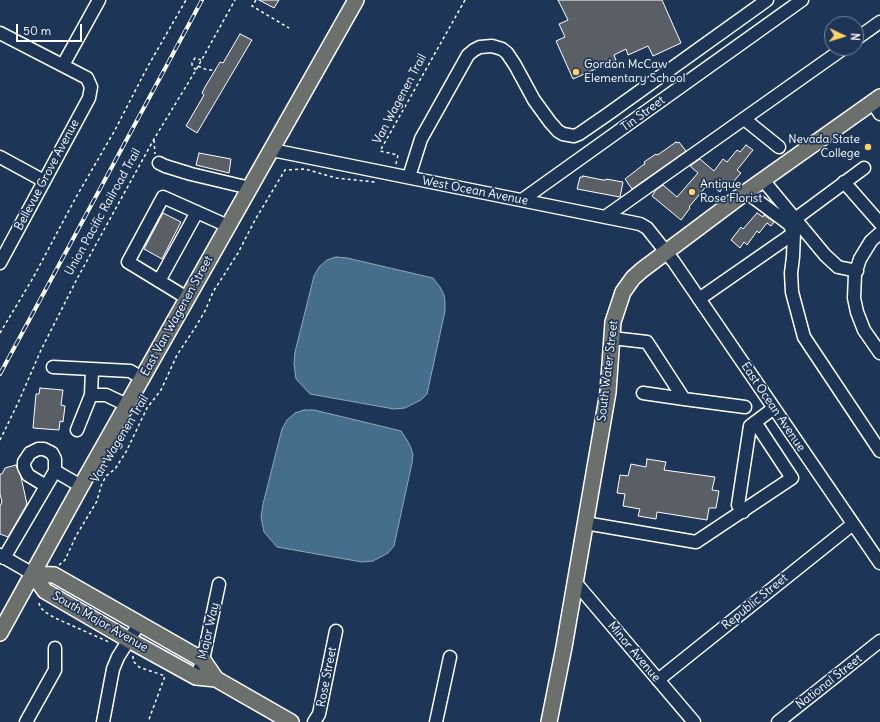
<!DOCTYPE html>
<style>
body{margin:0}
#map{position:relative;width:880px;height:722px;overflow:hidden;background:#1d3557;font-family:Delius,sans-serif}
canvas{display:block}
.north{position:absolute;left:824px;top:16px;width:40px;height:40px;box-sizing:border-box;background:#1d3557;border:1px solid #77869a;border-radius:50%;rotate:94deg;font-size:11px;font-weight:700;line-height:16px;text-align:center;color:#fff}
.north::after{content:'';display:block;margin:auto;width:14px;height:18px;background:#ffd166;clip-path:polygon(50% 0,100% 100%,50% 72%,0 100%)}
.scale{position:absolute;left:16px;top:24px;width:66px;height:18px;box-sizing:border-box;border:2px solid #fff;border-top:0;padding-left:5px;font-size:12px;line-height:14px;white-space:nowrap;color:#fff;-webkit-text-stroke:3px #1d3557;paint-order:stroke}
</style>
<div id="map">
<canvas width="880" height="722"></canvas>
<div class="north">N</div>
<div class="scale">50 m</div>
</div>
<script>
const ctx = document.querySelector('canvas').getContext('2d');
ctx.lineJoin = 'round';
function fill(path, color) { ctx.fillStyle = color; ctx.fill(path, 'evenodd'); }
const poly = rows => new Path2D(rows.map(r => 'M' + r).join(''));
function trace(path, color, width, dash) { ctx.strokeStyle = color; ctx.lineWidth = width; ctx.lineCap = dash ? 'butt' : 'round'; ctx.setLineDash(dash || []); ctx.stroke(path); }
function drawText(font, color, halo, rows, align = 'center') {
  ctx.font = font + ' Delius,sans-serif'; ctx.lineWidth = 3.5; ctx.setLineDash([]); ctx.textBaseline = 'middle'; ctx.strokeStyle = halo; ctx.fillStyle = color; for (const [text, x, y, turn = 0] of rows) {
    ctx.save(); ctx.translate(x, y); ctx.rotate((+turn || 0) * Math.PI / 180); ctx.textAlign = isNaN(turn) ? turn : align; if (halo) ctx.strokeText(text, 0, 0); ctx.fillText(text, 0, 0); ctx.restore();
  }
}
const water = poly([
 [336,257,347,258,433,278,440,287,444,295,445,302,445,311,427,394,421,400,405,408,394,409,310,394,296,379,294,364,295,352,314,276,319,267,327,260,336,257],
 [304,410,314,410,393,429,401,431,407,440,411,448,413,455,412,463,394,546,388,553,373,561,362,562,277,547,264,532,261,517,263,504,282,429,287,420,295,413,304,410]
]);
fill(water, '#446e8c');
trace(water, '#8fa8ba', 1);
const building = poly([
 [259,0,279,0,274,8,259,0],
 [558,0,662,0,681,43,653,56,648,46,628,55,626,49,614,55,616,60,573,79,556,41,565,37,559,24,568,20,558,0],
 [240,34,252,40,197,133,186,126,204,95,202,93,205,87,220,62,223,63,240,34],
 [676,142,677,143,679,142,686,151,632,189,625,179,643,165,645,164,644,162,656,154,657,155,659,154,676,142],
 [746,145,753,150,737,170,741,173,727,189,723,186,720,192,709,183,689,207,690,208,681,220,652,196,656,190,663,185,677,197,698,173,690,166,700,159,714,171,723,159,727,162,737,150,740,152,746,145],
 [199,153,231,159,229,173,196,165,199,153],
 [583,176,603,180,606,180,606,179,623,182,620,197,577,189,580,177,583,177,583,176],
 [163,213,181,222,162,259,144,249,163,213],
 [757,213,763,217,764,215,774,222,771,226,767,223,759,233,757,231,747,245,744,242,740,248,731,240,741,227,743,229,757,213],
 [40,388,63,390,61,405,65,406,63,422,60,421,59,430,33,428,36,394,39,394,40,388],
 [647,459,666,462,664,470,715,477,712,490,719,491,716,508,709,508,707,520,657,512,656,519,638,516,640,509,623,506,625,494,617,493,620,475,628,476,631,464,646,467,647,459],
 [16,465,21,477,27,504,8,537,0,534,0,506,2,502,0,494,0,474,2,474,5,468,16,465]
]);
fill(building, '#5a5f65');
trace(building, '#fff', 1);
const minor = poly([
 [0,33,87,78,91,87,89,98,0,263],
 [856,39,880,22],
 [63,65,99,0],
 [873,103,880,114],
 [745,118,748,122,779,147],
 [272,150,605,217,640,224,647,228,674,262,880,563],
 [0,157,44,181],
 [159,163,165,166,191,174,250,188],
 [409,177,421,139,468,55,474,50,480,47,492,46,502,49,507,53,515,65,534,100,550,122,558,131,563,134,574,136,579,134,608,114,767,0],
 [763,180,825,255,838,267,857,271],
 [844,182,880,223],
 [746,192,789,224,794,233],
 [522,200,802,0],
 [605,217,844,48],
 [795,219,864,168],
 [880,233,871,241,860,259,855,274,854,298,857,312,864,330,880,353],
 [159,281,197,212],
 [187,298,128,262,163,197,228,226],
 [699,299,794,233,793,257,791,273,792,292,804,337,880,451],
 [612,338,647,342,684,399,745,407],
 [53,367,130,371,142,378],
 [643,393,684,399],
 [91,395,106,395,127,405],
 [77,430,91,395,92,370],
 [55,471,81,486],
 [743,512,738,505,750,426,774,408],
 [585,523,696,542,792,478,755,422],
 [0,555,33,574],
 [4,558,55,471,55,459,52,453,44,449,38,449,30,453,24,462,24,467,28,475,46,486],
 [575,582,694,722],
 [196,677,203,660,219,584],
 [658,680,853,524],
 [26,722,55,670,55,648],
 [103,722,113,669,118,657,139,624],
 [314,722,319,714,336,631],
 [436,722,450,657],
 [778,722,880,641]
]);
const major = poly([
 [33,574,45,591,129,640,196,677,216,679,291,722],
 [33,574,54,575,203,660,216,679],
 [0,633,81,486,356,0],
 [549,722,564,647,608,392,613,322,623,292,633,278,642,270,746,192,880,97]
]);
trace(minor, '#fff', 15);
trace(major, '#fff', 18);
trace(poly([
 [256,0,252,6,289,28],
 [198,66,207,70,213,70],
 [196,70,192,66,192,63,195,58,201,60],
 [154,140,155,154],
 [396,164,398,155,380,151,465,0],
 [0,333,33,278,75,199,115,130,148,66,186,0],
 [0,440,18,403,41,350,78,277,154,139,196,70,235,0],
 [59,565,65,560,76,536,97,501,101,486,106,476,115,469,126,452,147,408,161,390,177,355,195,328,205,311,213,292,238,253,255,220,285,170,305,169,336,178,375,182],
 [39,603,40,607,45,612,55,618,109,642],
 [133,656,133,661,139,667,165,676,148,722]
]), '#fff', 1.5, [3, 3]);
trace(minor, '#1d3557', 12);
trace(major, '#6b706d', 15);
const rail = poly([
 [0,374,202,0]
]);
trace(rail, '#fff', 4);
trace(rail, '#1d3557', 2.5, [8]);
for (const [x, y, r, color] of [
 [576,72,4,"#ffd166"],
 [868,147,4,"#ffd166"],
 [692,192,4,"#ffd166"]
]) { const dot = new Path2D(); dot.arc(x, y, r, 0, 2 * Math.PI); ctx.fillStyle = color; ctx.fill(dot); trace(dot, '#1d3557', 1.5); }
drawText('12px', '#fff', '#1d3557', [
 ["Gordon McCaw",584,65],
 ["Elementary School",584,79],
 ["Nevada State",860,140,"right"],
 ["College",860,154,"right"],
 ["Antique",700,185],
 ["Rose Florist",700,199]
], 'left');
drawText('12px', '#fff', '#1d3557', [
 ["Van Wagenen Trail",400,99,-62],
 ["Tin Street",643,114,-36],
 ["Bellevue Grove Avenue",47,175,-62],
 ["West Ocean Avenue",475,191,11],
 ["Union Pacific Railroad Trail",103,212,-61],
 ["East Van Wagenen Street",177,316,-61],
 ["South Water Street",608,371,-83],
 ["East Ocean Avenue",773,407,56],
 ["Van Wagenen Trail",120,439,-59],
 ["Republic Street",755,602,-39],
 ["South Major Avenue",100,622,30],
 ["Major Way",209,631,-77],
 ["Minor Avenue",634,652,50],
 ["Rose Street",327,677,-79],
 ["National Street",829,682,-38]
]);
</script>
